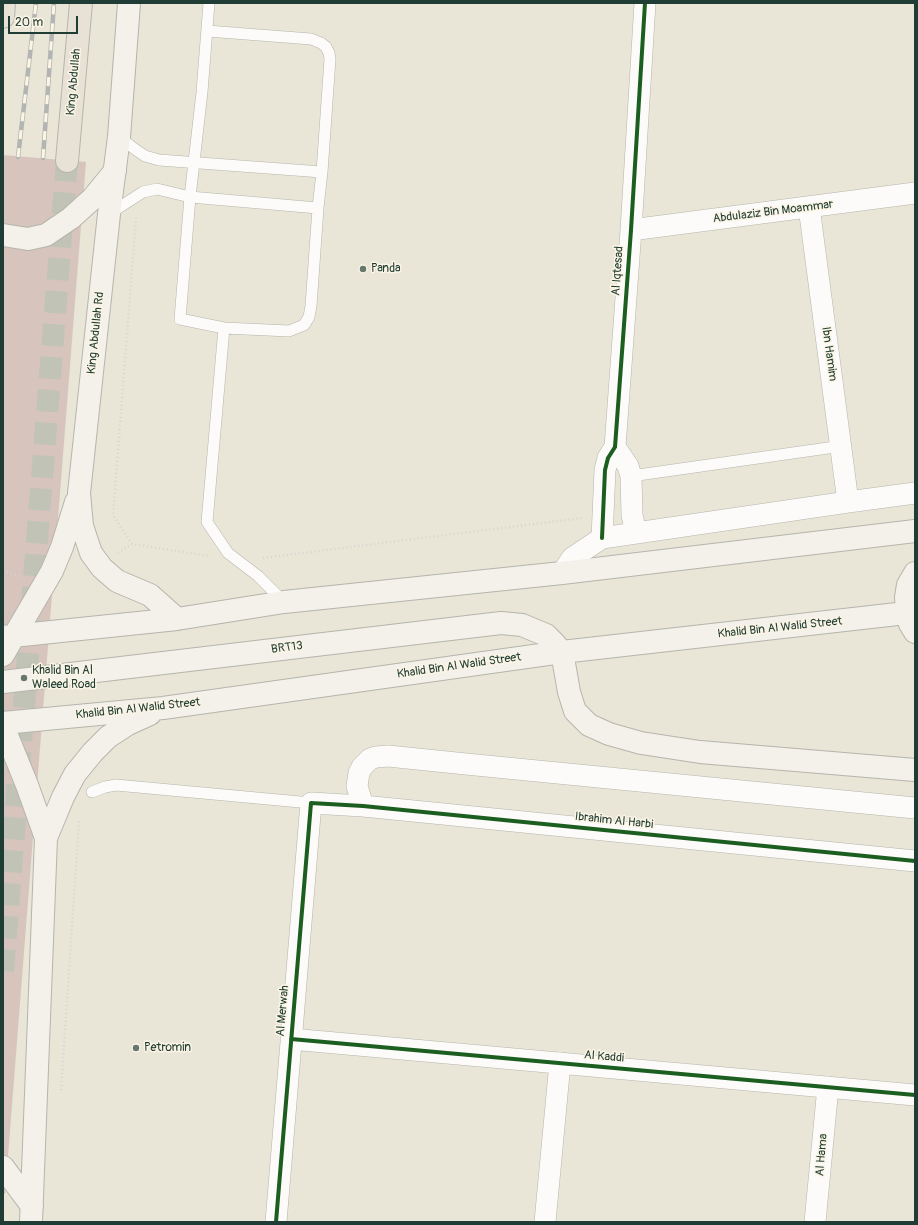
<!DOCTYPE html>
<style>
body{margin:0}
#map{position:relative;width:918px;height:1225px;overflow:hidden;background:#e9e5d7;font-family:Pangolin,sans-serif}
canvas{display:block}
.frame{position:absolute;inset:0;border:4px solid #1f3d34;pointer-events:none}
.scale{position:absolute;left:8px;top:16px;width:70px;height:18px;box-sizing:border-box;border:2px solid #1f3d34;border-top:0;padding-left:5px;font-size:12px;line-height:14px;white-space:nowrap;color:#1f3d34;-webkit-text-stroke:3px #fcf5e5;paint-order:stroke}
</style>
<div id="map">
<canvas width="918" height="1225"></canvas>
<div class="frame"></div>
<div class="scale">20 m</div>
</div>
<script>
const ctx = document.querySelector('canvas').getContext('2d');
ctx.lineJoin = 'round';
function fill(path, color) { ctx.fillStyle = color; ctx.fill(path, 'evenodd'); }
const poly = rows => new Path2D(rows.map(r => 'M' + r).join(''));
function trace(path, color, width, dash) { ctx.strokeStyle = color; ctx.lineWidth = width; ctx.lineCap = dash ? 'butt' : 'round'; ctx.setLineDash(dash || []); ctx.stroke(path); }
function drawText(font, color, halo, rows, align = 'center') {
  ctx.font = font + ' Pangolin,sans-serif'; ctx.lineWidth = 3; ctx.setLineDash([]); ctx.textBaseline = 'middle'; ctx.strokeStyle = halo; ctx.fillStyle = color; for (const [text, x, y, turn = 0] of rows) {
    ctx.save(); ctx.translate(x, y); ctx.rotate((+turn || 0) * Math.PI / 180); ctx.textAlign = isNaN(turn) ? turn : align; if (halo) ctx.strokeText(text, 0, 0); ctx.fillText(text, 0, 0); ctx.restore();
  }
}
fill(poly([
 [3,155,86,162,5,1194,3,1194]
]), '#d7c5bd');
trace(poly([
 [3,971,67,161]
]), '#c1c3b6', 22, [22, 11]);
const lane = poly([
 [207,31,311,39,321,43,326,47,329,53,330,59,322,172,318,208,311,306,309,317,304,325,289,331,224,328,180,319,190,197,202,92,209,3],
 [119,137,136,150,145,156,159,160,322,172],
 [109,214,143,192,157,189,190,197,318,208],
 [224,328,207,522,228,553,258,576,284,602],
 [631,476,842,446],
 [92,792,105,787,116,785,311,803]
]);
const street = poly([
 [809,207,848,502],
 [631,230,915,193],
 [615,447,628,466,631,476,632,515,636,533],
 [602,538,605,470,608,458,615,447,631,230,645,3],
 [562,573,572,558,602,538,848,502,915,493],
 [363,806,357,786,359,773,362,767,370,759,376,757,388,756,466,764,915,808],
 [291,1039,915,1095],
 [276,1222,311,803,363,806,915,861],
 [545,1222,560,1063],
 [815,1222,828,1087]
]);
const secondary = poly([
 [129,3,119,137,109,214,79,493,82,526,91,553,102,568,117,581,150,595,177,619],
 [3,235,28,239,46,235,71,218,92,199,115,171],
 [915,573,908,585,906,597,907,613,910,624,915,632],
 [3,637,177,619,284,602,562,573,915,531],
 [3,655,52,571,62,547,76,502],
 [3,682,501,623,522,625,546,635,554,643,562,652,569,692,575,711,589,725,609,734,641,743,700,752,915,770],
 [3,723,163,708,562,652,915,612],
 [3,726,27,785,46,838],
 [3,1167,32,1206],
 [31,1222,46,838,63,797,75,774,93,752,108,737,128,724,150,714]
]);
const highway = poly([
 [3,17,4,3],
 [67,161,81,3]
]);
trace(lane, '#b5b5ac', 12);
trace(street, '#b5b5ac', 22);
trace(secondary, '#b5b5ac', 24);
trace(highway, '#b5b5ac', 24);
trace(poly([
 [132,544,113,515,136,218],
 [118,553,132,544,209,556],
 [263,558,582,518],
 [3,571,21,577],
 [61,1090,79,821]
]), '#d4d5d0', 2.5, [1, 3]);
trace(lane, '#fcfbf9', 11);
trace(street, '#fcfbf9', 21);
trace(secondary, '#f4f1eb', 22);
trace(highway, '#e7e2d5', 22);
const rail = poly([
 [18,157,36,3],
 [43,158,54,3]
]);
trace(rail, '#b3b5b2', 4.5);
trace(rail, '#fcf5e5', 3, [9]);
trace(poly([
 [602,538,605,470,608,458,615,447,631,230,645,3],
 [291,1039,915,1095],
 [276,1222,311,803,363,806,915,861]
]), '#1b5e20', 4);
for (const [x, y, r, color] of [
 [363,269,4,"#66786d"],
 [24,678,4,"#66786d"],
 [136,1048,4,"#66786d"]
]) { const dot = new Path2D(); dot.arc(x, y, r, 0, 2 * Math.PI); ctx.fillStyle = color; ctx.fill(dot); trace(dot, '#fcf5e5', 1.5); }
drawText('12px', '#1f3d34', '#fcf5e5', [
 ["King Abdullah",74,82,-85],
 ["Abdulaziz Bin Moammar",773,212,-7],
 ["Al Iqtesad",618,271,-86],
 ["King Abdullah Rd",96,333,-84],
 ["Ibn Hamim",829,354,82],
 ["Khalid Bin Al Walid Street",780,628,-6],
 ["BRT13",287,648,-7],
 ["Khalid Bin Al Walid Street",459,666,-8],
 ["Khalid Bin Al Walid Street",138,709,-6],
 ["Ibrahim Al Harbi",614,821,6],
 ["Al Merwah",283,1011,-85],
 ["Al Kaddi",604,1057,5],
 ["Al Hama",822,1155,-85]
]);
drawText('12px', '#1f3d34', '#fcf5e5', [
 ["Panda",371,269],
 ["Khalid Bin Al",32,671],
 ["Waleed Road",32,685],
 ["Petromin",144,1048]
], 'left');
</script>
